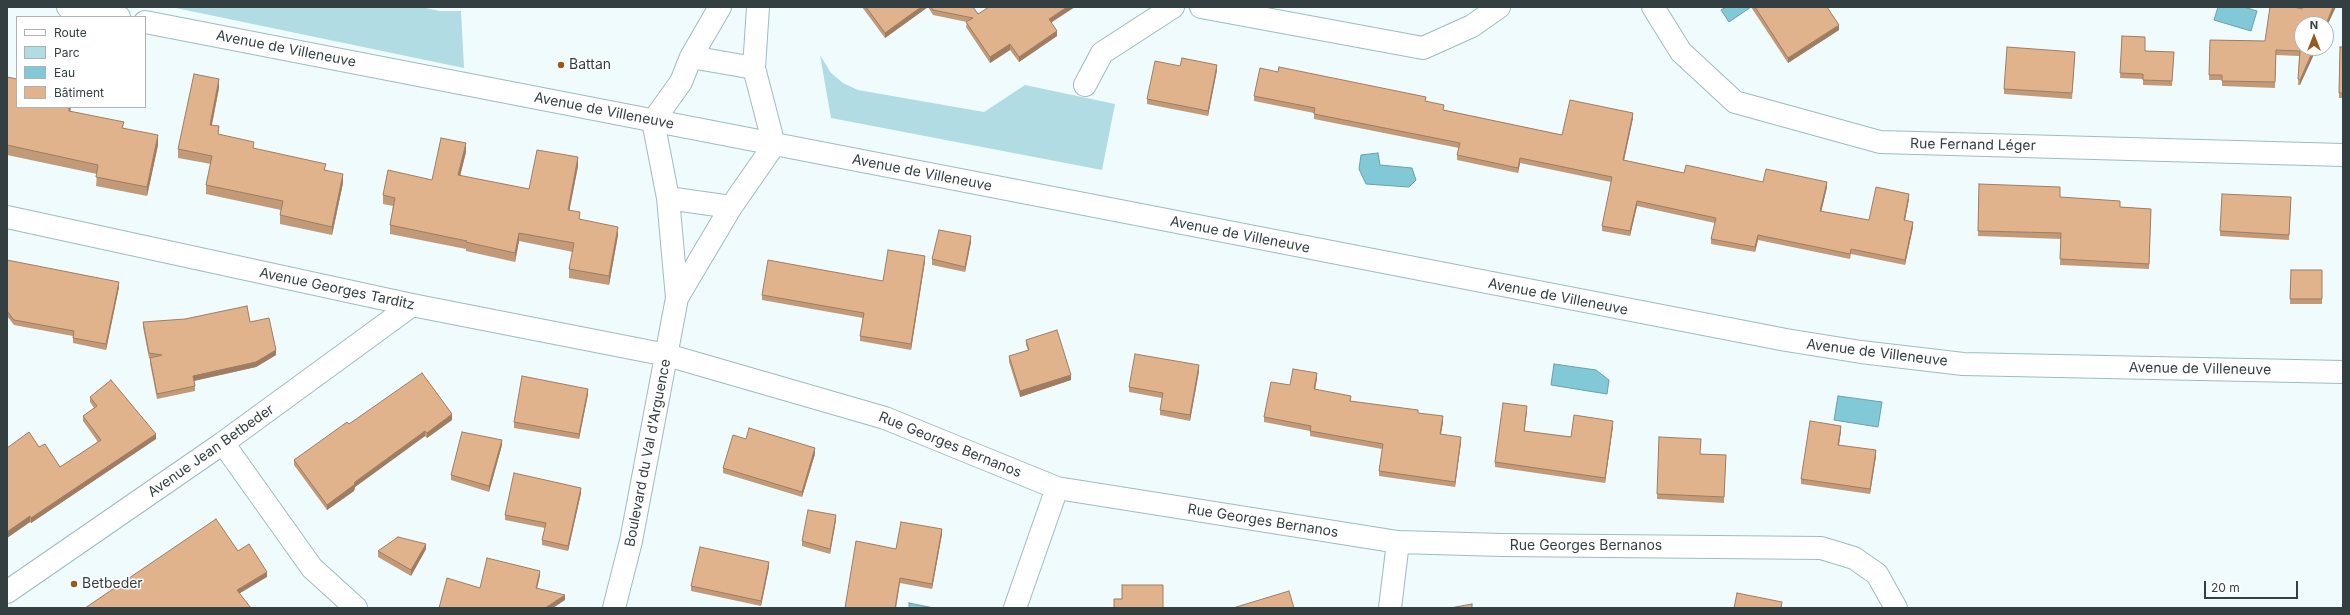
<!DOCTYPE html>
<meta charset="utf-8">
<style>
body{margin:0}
#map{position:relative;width:2350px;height:615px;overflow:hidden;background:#f0fbfe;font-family:Inter,sans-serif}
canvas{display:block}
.frame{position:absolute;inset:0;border:8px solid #343f42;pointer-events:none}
.legend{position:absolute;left:16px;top:16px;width:130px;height:92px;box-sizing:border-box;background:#fff;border:1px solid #aeb2b3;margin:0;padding:5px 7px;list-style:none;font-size:12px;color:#343f42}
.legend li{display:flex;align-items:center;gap:8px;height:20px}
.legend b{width:20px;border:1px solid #aeb2b3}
.north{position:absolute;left:2294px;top:16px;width:40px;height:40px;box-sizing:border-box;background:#fff;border:1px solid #aeb2b3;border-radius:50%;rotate:0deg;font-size:11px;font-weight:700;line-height:16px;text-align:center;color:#343f42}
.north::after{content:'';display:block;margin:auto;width:14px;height:18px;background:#975b1d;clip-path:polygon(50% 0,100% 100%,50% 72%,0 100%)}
.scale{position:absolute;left:2204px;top:581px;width:94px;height:18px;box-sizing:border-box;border:2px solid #343f42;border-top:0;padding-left:5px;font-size:12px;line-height:14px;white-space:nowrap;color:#343f42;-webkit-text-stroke:3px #fff;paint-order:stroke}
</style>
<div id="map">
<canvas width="2350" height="615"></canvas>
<div class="frame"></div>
<ul class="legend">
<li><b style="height:5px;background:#fff"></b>Route</li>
<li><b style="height:11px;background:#b2dce4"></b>Parc</li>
<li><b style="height:11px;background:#81c9d7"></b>Eau</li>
<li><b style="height:11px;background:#e1b38c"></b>Bâtiment</li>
</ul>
<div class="north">N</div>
<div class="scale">20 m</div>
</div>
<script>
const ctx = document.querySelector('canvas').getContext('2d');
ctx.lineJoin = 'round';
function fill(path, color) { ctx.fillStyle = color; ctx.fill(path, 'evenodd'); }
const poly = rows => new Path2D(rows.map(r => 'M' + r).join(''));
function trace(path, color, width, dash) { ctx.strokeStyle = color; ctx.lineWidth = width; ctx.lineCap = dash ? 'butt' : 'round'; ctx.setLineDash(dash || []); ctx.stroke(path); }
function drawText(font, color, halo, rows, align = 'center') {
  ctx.font = font + ' Inter,sans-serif'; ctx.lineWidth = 3; ctx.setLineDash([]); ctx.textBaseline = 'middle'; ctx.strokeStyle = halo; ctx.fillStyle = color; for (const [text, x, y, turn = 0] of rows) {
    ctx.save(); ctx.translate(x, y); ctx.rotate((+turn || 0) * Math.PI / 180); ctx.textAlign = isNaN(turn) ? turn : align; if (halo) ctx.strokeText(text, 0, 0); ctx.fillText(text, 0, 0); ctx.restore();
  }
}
fill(poly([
 [171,7,420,7,440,11,461,11,464,68],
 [820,55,831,73,843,83,858,90,984,112,1025,85,1115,104,1102,170,831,118]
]), '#b2dce4');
const water = poly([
 [1726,7,1751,7,1729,22,1721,10,1726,7],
 [2218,7,2244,7,2257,11,2251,31,2214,20,2218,7],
 [1378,153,1380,165,1412,168,1416,180,1409,187,1366,184,1359,169,1361,155,1378,153],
 [1554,364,1596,370,1609,380,1607,394,1551,385,1554,364],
 [1838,396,1882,402,1878,427,1834,420,1838,396],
 [909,603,934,608,909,608,909,603]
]);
fill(water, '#81c9d7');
trace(water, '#6aa0aa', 1);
const street = poly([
 [1201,7,1423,48,1472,26,1499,7],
 [1653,7,1681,52,1735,102,1880,142,2343,155],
 [691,57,754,68],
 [1085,85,1102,53,1173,7],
 [668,198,731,207],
 [7,217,412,305,667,355,885,418,1057,488,1398,542,1502,545,1821,548,1854,558,1877,574,1896,608],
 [677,298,731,207,774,145,754,68,758,7],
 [223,443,312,568,356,608],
 [7,592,223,443,412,305],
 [614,608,631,541,677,298,668,198,653,121,681,82,691,57,720,7],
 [1015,608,1057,488],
 [1390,608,1398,542]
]);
const secondary = poly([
 [68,7,119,17],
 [145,22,1786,340,1861,352,1963,364,2343,372]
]);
trace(street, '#9fbbc0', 24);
trace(secondary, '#9fbbc0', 24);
trace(street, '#fff', 22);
trace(secondary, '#fff', 22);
fill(poly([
 [862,7,973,7,978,14,1051,23,1057,36,1019,62,1010,50,990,63,966,27,967,22,933,15,928,7,885,38],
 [1751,7,1827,7,1839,30,1788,63],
 [2302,9,2300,85,2298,85,2299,56,2276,55,2275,88,2222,86,2222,80,2209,80,2210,40,2265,41],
 [2122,36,2145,51,2174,52,2172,86,2143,85,2143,79,2120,78],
 [2340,47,2343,47,2343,98,2339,98],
 [2075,57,2072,99,2004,94,2004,89],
 [1217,70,1208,116,1147,104,1147,99],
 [7,77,70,111,124,128,158,145,147,196,96,186,97,174,7,155],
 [219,88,212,125,219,135,254,149,326,170,343,183,332,235,280,224,280,215,281,210,206,194,206,185,211,164,178,158,178,149],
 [1254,96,1426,101,1444,110,1562,135,1633,118,1624,160,1684,173,1763,182,1827,187,1821,212,1869,220,1909,199,1905,220,1913,227,1905,265,1851,254,1850,259,1758,240,1755,252,1711,244,1711,239,1715,223,1637,206,1630,236,1602,231,1602,226,1611,182,1520,163,1518,173,1457,160,1457,155,1459,148,1314,119,1314,113,1254,101],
 [466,152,460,176,529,189,578,166,569,210,580,220,618,235,609,285,569,278,569,269,573,252,519,241,515,262,466,251,466,249,390,234,390,225,393,206,383,204,383,195,432,180],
 [1979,184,2120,207,2151,209,2149,269,2060,265,2061,239,1978,236],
 [2291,202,2289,240,2220,236,2220,231],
 [971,242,965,272,932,265,932,259],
 [7,260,119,287,106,350,73,343,73,336,14,325,7,316],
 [925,261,911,350,860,341,860,336,863,318,762,300,762,295,883,281],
 [2291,270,2322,270,2322,304,2290,304],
 [143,322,250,322,276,355,256,367,194,381,195,386,195,391,157,399,150,363,150,358,149,358,143,327],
 [1026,340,1071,380,1020,397,1009,362,1009,356,1028,350,1026,345],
 [1199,371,1190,421,1160,415,1160,410,1162,398,1129,392,1129,387],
 [1317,378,1315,390,1351,401,1418,413,1443,422,1441,434,1461,442,1455,487,1379,476,1379,471,1382,449,1310,436,1310,431,1264,422,1264,417,1290,385],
 [588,394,579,439,514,428,514,422],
 [90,397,156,439,31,523,30,522,7,538,39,447,60,467,98,442,83,421,83,416,94,408,90,402],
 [1527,411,1524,431,1571,437,1613,426,1605,483,1495,467,1495,462],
 [452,420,427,438,425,436,355,487,354,491,327,510,294,465,294,460,349,424],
 [1841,431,1839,445,1876,456,1870,494,1801,484,1801,479],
 [1659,437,1701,454,1726,455,1724,503,1657,499],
 [502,445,489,492,451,480,451,475],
 [815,454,802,497,723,473,723,468],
 [581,493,568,551,542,545,542,540,545,528,505,520,505,515],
 [836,520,830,554,802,546,802,541],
 [942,534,932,589,900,583,896,549],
 [426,549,411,576,378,557,378,551],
 [769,567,761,606,691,591,691,586]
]), '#c29a78');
fill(poly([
 [921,7,928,7,885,38,885,33],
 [1067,7,1075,7,1049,24,1049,19],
 [2333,7,2336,7,2326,28,2326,24],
 [1839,25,1839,30,1788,63,1788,58],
 [1057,31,1057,36,1019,62,1019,57],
 [1010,44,1010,50,990,63,990,57],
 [2314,48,2317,48,2300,85,2300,80],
 [1217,65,1217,70,1208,116,1208,111],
 [219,79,219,88,210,133,210,125],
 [69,107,71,107,69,120],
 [1633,113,1633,118,1623,165,1623,160],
 [158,135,158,145,147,196,147,187],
 [466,143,466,152,458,184,458,175],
 [578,157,578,166,568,218,568,210],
 [1520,158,1520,163,1518,173,1518,168],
 [343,174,343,183,332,235,332,227],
 [1827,182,1827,187,1820,217,1820,211],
 [1909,194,1909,199,1904,225,1904,220],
 [1637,201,1637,206,1630,236,1630,231],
 [1913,222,1913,227,1905,265,1905,260],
 [618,227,618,235,609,285,609,276],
 [519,233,519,241,515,262,515,253],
 [1758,235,1758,240,1755,252,1755,247],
 [971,236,971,242,965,272,965,267],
 [925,256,925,261,911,350,911,344],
 [119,282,119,287,106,350,106,344],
 [276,350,276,355,256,367,193,381,193,376],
 [1199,365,1199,371,1190,421,1190,415],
 [1317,373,1317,378,1314,395,1314,389],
 [1071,375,1071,380,1020,397,1020,391],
 [588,389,588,394,579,439,579,434],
 [1527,406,1527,411,1524,436,1524,431],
 [452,414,452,420,427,438,427,433],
 [1443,416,1443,422,1440,439,1440,434],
 [1613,421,1613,426,1605,483,1605,478],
 [1841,426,1841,431,1838,450,1838,445],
 [425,431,425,436,355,487,354,491,327,510,327,505,355,482],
 [156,434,156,439,31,523,31,518],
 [1461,437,1461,442,1455,487,1455,482],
 [502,440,502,445,489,492,489,486],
 [815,448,815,454,802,497,802,492],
 [1876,450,1876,456,1870,494,1870,489],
 [581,488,581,493,568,551,568,546],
 [836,515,836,520,830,554,830,549],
 [30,516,30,522,7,538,7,532],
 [942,529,942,534,932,589,932,584],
 [426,544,426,549,411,576,411,570],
 [769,562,769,567,761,606,761,601],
 [540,571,540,576,536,593,536,588],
 [267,572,267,577,237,595,237,590],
 [900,578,900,583,896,608,895,608],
 [565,595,565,600,553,608,545,608]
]), '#9e7d62');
const building = poly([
 [866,7,921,7,885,33,866,7],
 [931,7,973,7,978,14,989,7,1067,7,1049,19,1057,31,1019,57,1010,44,990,57,966,22,973,18,933,10,931,7],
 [1755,7,1827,7,1839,25,1788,58,1755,7],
 [2270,7,2294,7,2302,9,2303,7,2333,7,2326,24,2302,24,2302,48,2314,48,2300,80,2298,79,2300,51,2276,50,2275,82,2222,81,2222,75,2209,75,2210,40,2265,41,2270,7],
 [2122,36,2145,37,2145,51,2174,52,2172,81,2143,80,2143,74,2120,73,2122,36],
 [2007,47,2075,52,2072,93,2004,89,2007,47],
 [2340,47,2343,47,2343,93,2339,93,2340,47],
 [1182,58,1217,65,1208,111,1147,99,1155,61,1180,66,1182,58],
 [1279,67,1426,97,1425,101,1444,105,1443,110,1562,135,1570,100,1633,113,1623,160,1684,173,1686,165,1763,182,1766,169,1827,182,1820,211,1869,220,1876,187,1909,194,1904,220,1913,222,1905,260,1851,249,1850,254,1758,235,1755,247,1711,239,1716,218,1637,201,1630,231,1602,226,1612,177,1520,158,1518,168,1457,155,1460,143,1314,114,1315,108,1254,96,1260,68,1278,72,1279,67],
 [194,74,219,79,210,125,219,126,218,134,254,142,253,148,326,164,324,170,343,174,332,227,280,215,283,201,206,185,212,156,178,149,194,74],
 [7,77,17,79,17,107,69,107,69,111,124,122,122,128,158,135,147,187,96,177,98,165,7,145,7,77],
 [441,138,466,143,458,175,529,189,537,150,578,157,568,210,580,212,579,219,618,227,609,276,569,269,574,243,519,233,515,253,466,242,467,241,390,225,395,198,383,195,388,170,432,180,441,138],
 [1979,184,2060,187,2060,197,2120,201,2120,207,2151,209,2149,264,2060,259,2061,233,1978,231,1979,184],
 [2222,194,2291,197,2289,235,2220,231,2222,194],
 [939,230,971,236,965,267,932,259,939,230],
 [888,250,925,256,911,344,860,336,864,313,762,295,768,260,883,281,888,250],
 [7,260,119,282,106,344,73,338,74,331,14,320,7,311,7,260],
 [2291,270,2322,270,2322,299,2290,299,2291,270],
 [247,306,250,322,269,318,276,350,256,362,193,376,195,386,157,394,150,358,162,355,149,353,143,322,185,319,247,306],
 [1057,330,1071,375,1020,391,1009,356,1029,350,1026,340,1057,330],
 [1135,354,1199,365,1190,415,1160,410,1163,393,1129,387,1135,354],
 [1293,369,1317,373,1314,389,1351,396,1350,401,1418,410,1418,413,1443,416,1440,434,1461,437,1455,482,1379,471,1383,444,1310,431,1311,426,1264,417,1271,382,1290,385,1293,369],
 [422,373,452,414,427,433,425,431,355,482,354,485,327,505,294,460,347,422,349,424,422,373],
 [522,376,588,389,579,434,514,422,522,376],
 [111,380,156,434,31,518,30,516,7,532,7,448,29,432,39,447,45,444,60,467,101,440,83,416,97,406,90,397,111,380],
 [1503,403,1527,406,1524,431,1571,437,1574,415,1613,421,1605,478,1495,462,1503,403],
 [1810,421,1841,426,1838,445,1876,450,1870,489,1801,479,1810,421],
 [749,428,815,448,802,492,723,468,733,435,746,439,749,428],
 [462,432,502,440,489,486,451,475,462,432],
 [1659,437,1701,439,1700,454,1726,455,1724,497,1657,494,1659,437],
 [514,473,581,488,568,546,542,540,546,523,505,515,514,473],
 [808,510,836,515,830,549,802,541,808,510],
 [216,519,238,551,249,544,267,572,237,590,251,608,85,608,216,519],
 [901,522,942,529,932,584,900,578,895,608,845,608,856,541,896,549,901,522],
 [398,537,426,544,411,570,378,551,398,537],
 [700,547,769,562,761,601,691,586,700,547],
 [487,558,540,571,536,588,565,595,545,608,439,608,447,578,480,588,487,558],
 [1122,585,1163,585,1163,608,1114,608,1114,599,1122,599,1122,585],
 [1289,591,1294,608,1233,608,1289,591],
 [1737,593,1782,602,1781,608,1734,608,1737,593],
 [1472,604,1472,608,1450,608,1472,604]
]);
fill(building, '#e1b38c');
trace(building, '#9e7d62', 1);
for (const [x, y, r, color] of [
 [561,65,4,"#975b1d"],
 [74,584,4,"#975b1d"]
]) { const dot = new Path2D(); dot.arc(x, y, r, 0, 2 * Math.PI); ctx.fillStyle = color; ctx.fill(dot); trace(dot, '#fff', 1.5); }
drawText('14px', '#343f42', '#fff', [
 ["Avenue de Villeneuve",286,49,11],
 ["Avenue de Villeneuve",604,111,11],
 ["Rue Fernand Léger",1973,145,1],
 ["Avenue de Villeneuve",922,173,11],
 ["Avenue de Villeneuve",1240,235,11],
 ["Avenue Georges Tarditz",337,289,12],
 ["Avenue de Villeneuve",1558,297,11],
 ["Avenue de Villeneuve",1877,353,7],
 ["Avenue de Villeneuve",2200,369,1],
 ["Rue Georges Bernanos",950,445,22],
 ["Avenue Jean Betbeder",211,451,-35],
 ["Boulevard du Val d'Arguence",648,453,-79],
 ["Rue Georges Bernanos",1263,521,9],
 ["Rue Georges Bernanos",1586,546]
]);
drawText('14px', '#343f42', '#fff', [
 ["Battan",569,65],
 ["Betbeder",82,584]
], 'left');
</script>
